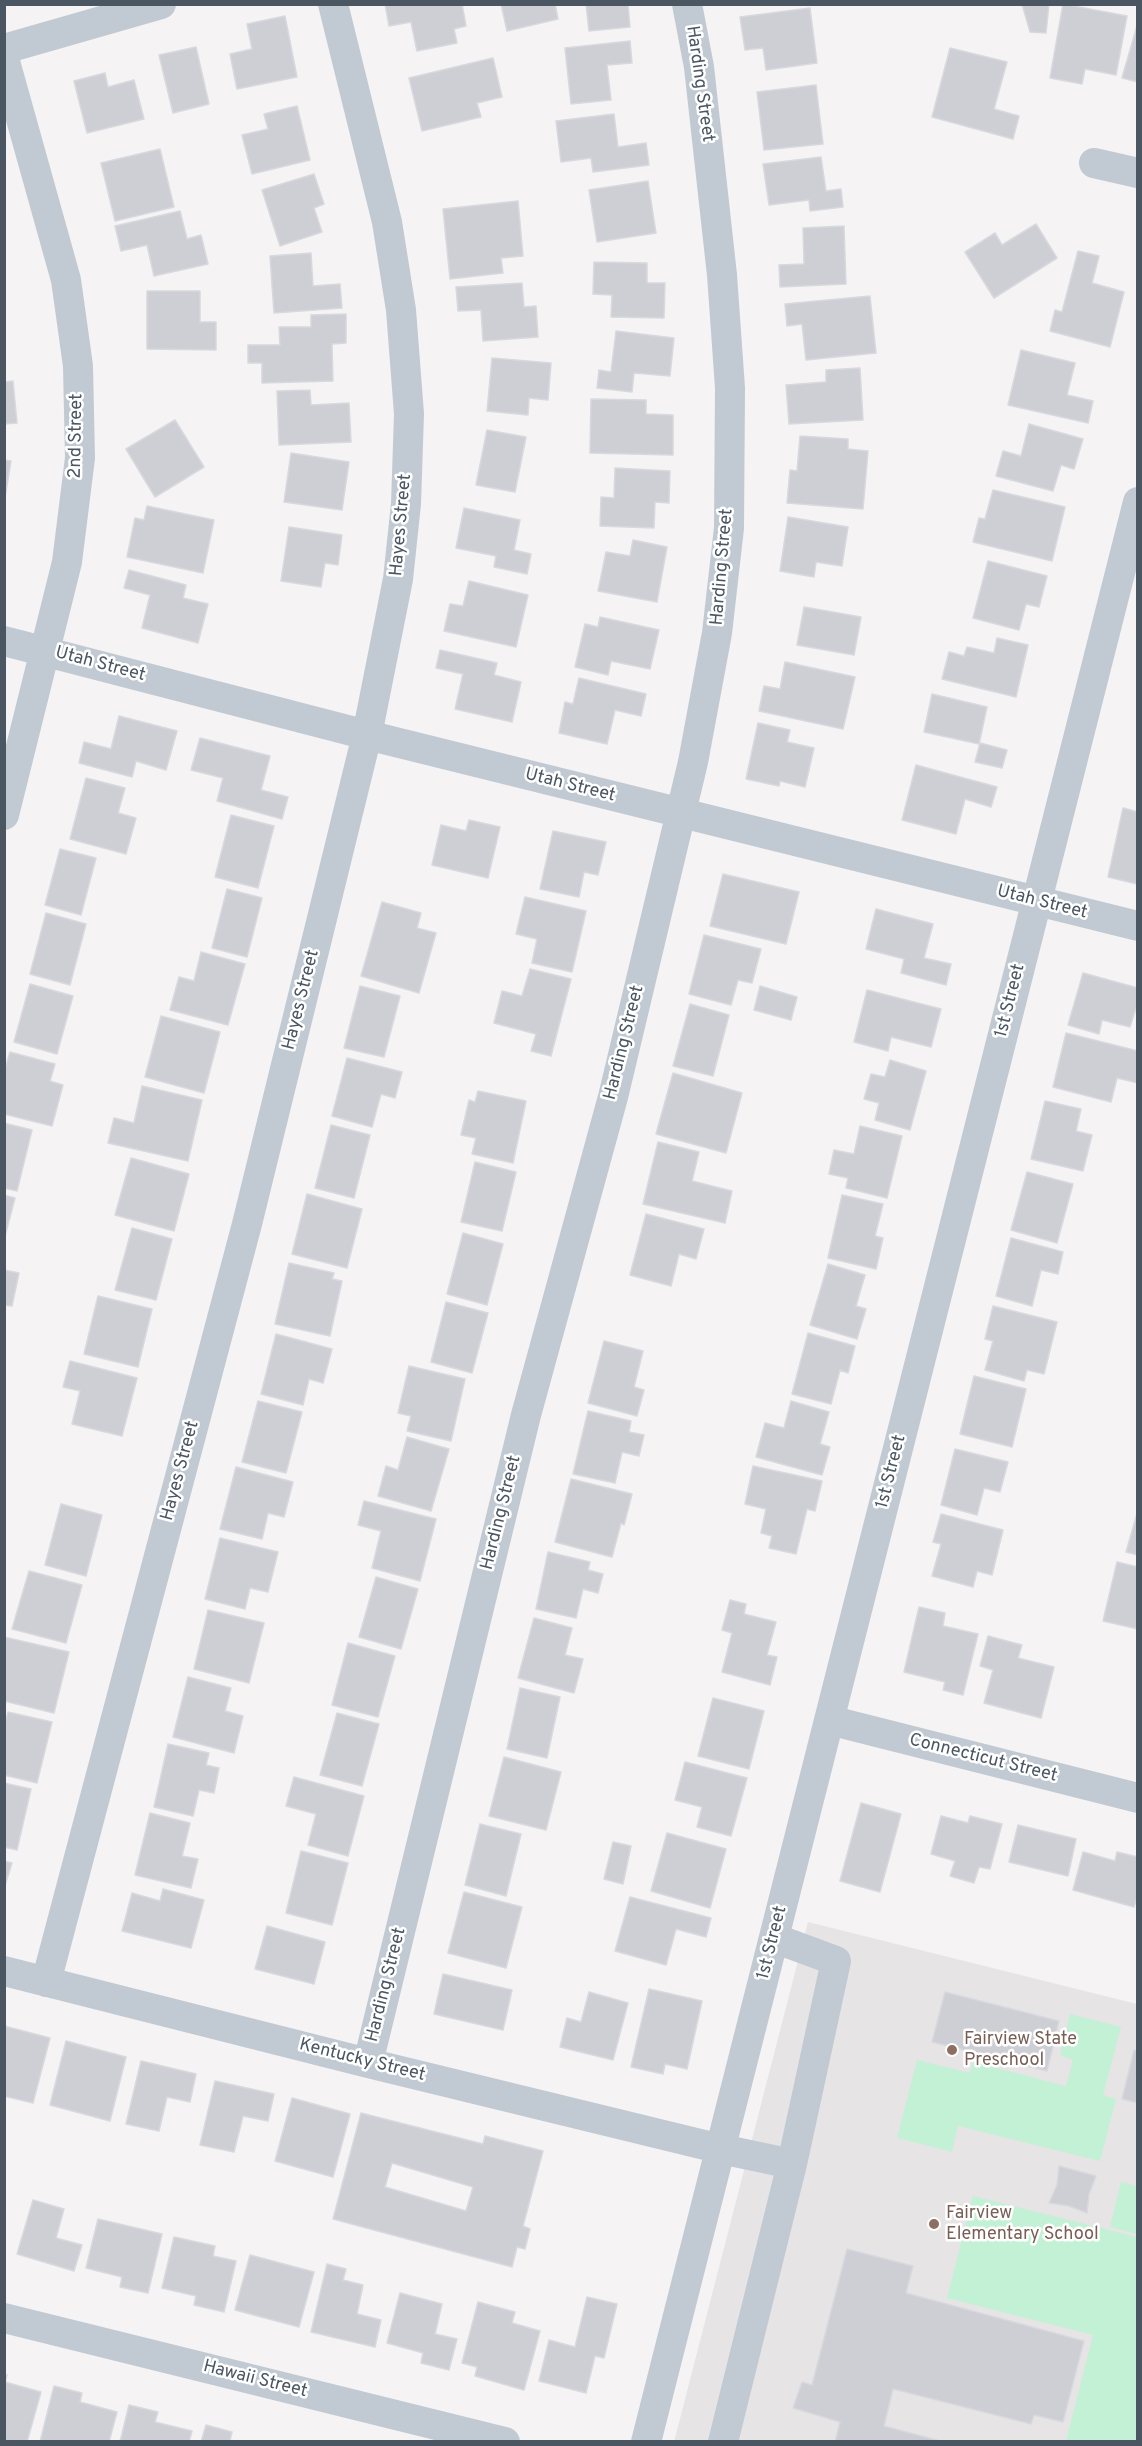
<!DOCTYPE html>
<style>
body{margin:0}
#map{position:relative;width:1142px;height:2446px;overflow:hidden;background:#f5f3f3;font-family:Overpass,sans-serif}
canvas{display:block}
.frame{position:absolute;inset:0;border:6px solid #4a5661;pointer-events:none}
</style>
<div id="map">
<canvas width="1142" height="2446"></canvas>
<div class="frame"></div>
</div>
<script>
const ctx = document.querySelector('canvas').getContext('2d');
ctx.lineJoin = 'round';
function fill(path, color) { ctx.fillStyle = color; ctx.fill(path, 'evenodd'); }
const poly = rows => new Path2D(rows.map(r => 'M' + r).join(''));
function trace(path, color, width, dash) { ctx.strokeStyle = color; ctx.lineWidth = width; ctx.lineCap = dash ? 'butt' : 'round'; ctx.setLineDash(dash || []); ctx.stroke(path); }
function drawText(font, color, halo, rows, align = 'center') {
  ctx.font = font + ' Overpass,sans-serif'; ctx.lineWidth = 5; ctx.setLineDash([]); ctx.textBaseline = 'middle'; ctx.strokeStyle = halo; ctx.fillStyle = color; for (const [text, x, y, turn = 0] of rows) {
    ctx.save(); ctx.translate(x, y); ctx.rotate((+turn || 0) * Math.PI / 180); ctx.textAlign = isNaN(turn) ? turn : align; if (halo) ctx.strokeText(text, 0, 0); ctx.fillText(text, 0, 0); ctx.restore();
  }
}
fill(poly([
 [808,1922,1137,2004,1137,2441,674,2442]
]), '#e6e4e5');
fill(poly([
 [1070,2014,1121,2027,1103,2095,1116,2099,1100,2161,958,2126,952,2152,897,2138,917,2060,970,2073,973,2062,1066,2086,1073,2060,1060,2055],
 [1121,2182,1137,2186,1137,2234,1110,2227],
 [973,2196,1137,2237,1137,2441,1066,2441,1093,2335,947,2298]
]), '#c3f1d5');
const building = poly([
 [385,4,462,4,466,26,454,29,457,43,417,51,411,22,389,26,385,4],
 [501,4,555,4,558,19,507,31,501,4],
 [586,4,628,4,630,27,589,31,586,4],
 [1022,4,1049,4,1046,33,1030,32,1022,4],
 [1063,4,1127,16,1116,75,1085,69,1082,84,1050,78,1063,4],
 [810,8,817,63,766,70,763,48,745,50,740,17,810,8],
 [285,16,297,77,237,89,230,54,252,49,247,24,285,16],
 [1138,22,1138,82,1122,78,1138,22],
 [630,41,632,63,607,65,611,100,571,104,565,48,630,41],
 [196,47,209,104,173,113,159,55,196,47],
 [950,48,1007,62,994,109,1019,116,1013,139,932,117,950,48],
 [493,58,502,97,477,103,481,117,422,131,409,78,493,58],
 [105,73,108,87,134,80,144,119,87,133,74,81,105,73],
 [816,85,823,144,764,150,757,92,816,85],
 [297,106,310,160,252,174,242,135,268,129,264,114,297,106],
 [614,114,618,147,646,143,649,165,593,172,591,158,561,162,556,121,614,114],
 [160,149,174,207,115,221,101,163,160,149],
 [821,157,826,191,841,189,843,207,810,211,809,200,769,205,763,164,821,157],
 [314,174,324,204,314,208,322,232,280,246,262,190,314,174],
 [648,181,656,233,597,242,589,190,648,181],
 [518,201,523,256,501,258,503,273,450,279,443,209,518,201],
 [180,211,187,239,201,235,208,264,154,276,147,245,121,251,115,226,180,211],
 [1036,224,1057,258,994,298,965,252,995,233,1002,245,1036,224],
 [844,226,846,284,780,287,779,265,804,264,803,228,844,226],
 [1078,251,1099,256,1092,283,1124,292,1110,347,1050,331,1055,310,1062,312,1078,251],
 [311,253,313,286,340,284,342,308,274,313,270,256,311,253],
 [594,262,647,263,647,283,665,283,664,318,611,317,612,295,593,294,594,262],
 [522,283,524,307,536,306,538,337,483,341,481,310,458,311,456,287,522,283],
 [147,291,200,291,200,322,216,322,216,350,147,349,147,291],
 [870,296,876,353,806,360,802,324,787,326,785,304,870,296],
 [346,314,346,343,332,344,333,381,262,383,262,363,248,363,248,345,280,345,279,327,311,327,311,315,346,314],
 [616,331,674,338,670,376,634,373,632,392,597,388,599,370,611,372,616,331],
 [1021,350,1075,363,1067,395,1093,401,1088,423,1008,405,1021,350],
 [492,358,551,363,548,400,529,398,528,415,487,411,492,358],
 [860,368,863,420,789,424,786,385,826,382,826,370,860,368],
 [13,381,17,423,4,424,4,382,13,381],
 [310,390,311,405,349,403,351,442,279,445,277,391,310,390],
 [591,399,646,400,646,414,673,415,673,455,590,453,591,399],
 [175,420,204,467,155,497,126,449,175,420],
 [1029,424,1083,439,1074,469,1061,465,1053,491,996,476,1003,451,1021,456,1029,424],
 [487,430,526,437,515,492,476,485,487,430],
 [800,436,848,439,848,449,868,451,863,509,787,503,790,470,797,471,800,436],
 [291,453,349,462,342,510,284,502,291,453],
 [4,460,11,461,4,504,4,460],
 [615,468,670,471,669,503,655,502,654,528,600,526,601,497,614,498,615,468],
 [993,490,1065,507,1052,561,973,542,979,518,985,519,993,490],
 [147,506,214,520,203,573,127,557,135,518,144,520,147,506],
 [464,508,520,520,514,550,531,554,527,574,494,567,496,556,456,548,464,508],
 [788,517,848,527,842,566,816,562,814,577,780,571,788,517],
 [289,527,342,535,338,565,325,563,321,587,281,581,289,527],
 [633,540,667,547,657,602,598,591,606,552,630,556,633,540],
 [988,561,1047,576,1039,607,1026,604,1019,630,973,618,988,561],
 [129,570,186,585,183,598,208,604,198,643,142,628,150,595,124,588,129,570],
 [469,581,528,595,516,647,444,631,450,604,463,606,469,581],
 [804,607,861,617,854,655,797,645,804,607],
 [600,617,659,630,650,669,611,661,608,675,575,667,585,624,598,627,600,617],
 [997,638,1028,645,1016,697,942,679,949,652,964,656,967,647,994,653,997,638],
 [440,650,497,663,494,675,521,682,512,722,455,709,463,674,436,668,440,650],
 [785,662,855,677,843,729,759,711,764,686,780,689,785,662],
 [579,678,646,694,641,716,615,710,607,744,559,733,565,702,573,704,579,678],
 [932,694,987,707,979,744,924,732,932,694],
 [119,716,177,731,166,770,136,761,132,777,79,763,84,742,111,749,119,716],
 [758,723,790,730,787,742,814,748,805,787,780,781,779,786,746,779,758,723],
 [200,738,270,756,261,790,288,797,282,819,217,801,223,778,191,770,200,738],
 [980,743,1007,750,1002,768,975,762,980,743],
 [916,765,997,787,991,807,965,799,956,834,902,820,916,765],
 [86,778,125,788,118,813,136,818,126,854,70,839,86,778],
 [1123,808,1138,812,1137,884,1108,877,1123,808],
 [231,815,274,826,258,888,215,877,231,815],
 [469,820,500,827,488,878,432,865,441,825,466,831,469,820],
 [553,831,606,842,598,875,584,872,579,897,540,889,553,831],
 [60,849,96,858,81,915,45,905,60,849],
 [723,874,799,892,786,944,710,926,723,874],
 [227,889,262,898,247,957,212,948,227,889],
 [525,897,586,911,572,972,532,963,537,939,516,934,525,897],
 [382,902,421,913,417,928,436,933,419,993,361,976,382,902],
 [876,909,933,924,924,958,951,964,946,985,901,973,904,959,866,949,876,909],
 [46,913,86,924,70,985,30,974,46,913],
 [704,935,761,949,752,983,738,980,731,1005,689,994,704,935],
 [201,952,245,964,228,1025,170,1010,179,977,194,981,201,952],
 [530,969,571,979,551,1056,531,1051,536,1034,494,1023,502,991,522,996,530,969],
 [1083,973,1138,988,1138,1002,1130,1027,1102,1020,1099,1034,1068,1025,1083,973],
 [30,984,73,996,57,1054,14,1042,30,984],
 [360,986,400,996,384,1057,344,1048,360,986],
 [760,986,797,997,791,1020,754,1010,760,986],
 [867,990,941,1009,931,1047,891,1037,888,1051,854,1042,867,990],
 [690,1004,729,1015,713,1076,673,1066,690,1004],
 [161,1016,220,1032,204,1093,145,1077,161,1016],
 [1066,1033,1138,1051,1138,1083,1117,1078,1111,1102,1053,1087,1066,1033],
 [10,1052,55,1064,50,1081,63,1085,52,1126,4,1114,4,1072,10,1052],
 [347,1058,402,1072,395,1098,381,1094,372,1127,332,1116,347,1058],
 [890,1060,926,1071,910,1130,875,1120,879,1103,864,1099,871,1074,885,1077,890,1060],
 [673,1073,742,1093,726,1153,656,1134,673,1073],
 [142,1086,202,1100,188,1161,108,1143,114,1118,134,1123,142,1086],
 [478,1091,526,1101,513,1163,472,1154,476,1138,461,1135,469,1100,475,1102,478,1091],
 [1045,1101,1081,1109,1076,1131,1092,1135,1083,1171,1031,1159,1045,1101],
 [4,1123,32,1130,17,1191,4,1188,4,1123],
 [331,1125,370,1135,354,1198,315,1188,331,1125],
 [860,1126,902,1136,887,1198,846,1188,848,1178,829,1174,834,1150,854,1154,860,1126],
 [658,1142,699,1152,692,1181,732,1191,725,1223,643,1204,658,1142],
 [131,1158,189,1174,174,1231,115,1215,131,1158],
 [475,1162,516,1172,502,1231,461,1222,475,1162],
 [1027,1172,1073,1184,1057,1243,1011,1230,1027,1172],
 [307,1194,362,1209,347,1268,292,1254,307,1194],
 [4,1195,15,1198,4,1240,4,1195],
 [842,1195,883,1204,875,1236,883,1238,876,1269,828,1258,842,1195],
 [646,1214,704,1229,696,1259,679,1254,671,1286,630,1275,646,1214],
 [132,1228,172,1239,156,1300,115,1290,132,1228],
 [463,1233,503,1244,487,1305,447,1294,463,1233],
 [1011,1238,1063,1252,1058,1274,1041,1270,1032,1306,996,1296,1011,1238],
 [289,1263,334,1273,332,1279,342,1281,330,1336,275,1324,289,1263],
 [828,1264,865,1275,856,1306,866,1309,857,1339,810,1325,828,1264],
 [4,1270,19,1273,12,1306,4,1305,4,1270],
 [98,1296,152,1309,138,1367,84,1354,98,1296],
 [446,1302,488,1313,472,1373,431,1362,446,1302],
 [993,1306,1057,1322,1044,1374,1027,1370,1024,1381,985,1370,993,1341,985,1339,993,1306],
 [808,1333,855,1346,848,1373,840,1370,831,1404,792,1394,808,1333],
 [276,1334,332,1349,323,1383,309,1379,303,1405,261,1394,276,1334],
 [604,1341,643,1351,634,1387,644,1390,637,1416,588,1403,604,1341],
 [70,1361,137,1378,122,1436,72,1424,80,1391,63,1387,70,1361],
 [409,1366,465,1379,451,1441,407,1431,411,1416,398,1413,409,1366],
 [974,1376,1026,1389,1012,1447,960,1434,974,1376],
 [258,1401,302,1412,286,1473,242,1462,258,1401],
 [791,1401,829,1412,820,1444,830,1447,822,1475,756,1457,765,1423,784,1428,791,1401],
 [588,1411,631,1421,629,1432,644,1435,639,1456,622,1452,615,1483,573,1474,588,1411],
 [407,1437,449,1449,431,1511,378,1496,386,1466,398,1470,407,1437],
 [955,1449,1008,1462,1000,1492,984,1488,977,1515,941,1505,955,1449],
 [753,1466,822,1481,815,1511,807,1509,796,1554,769,1548,772,1536,761,1533,766,1509,745,1504,753,1466],
 [236,1467,293,1482,284,1517,268,1513,262,1539,220,1529,236,1467],
 [571,1479,632,1494,624,1525,621,1523,612,1557,555,1542,571,1479],
 [364,1501,436,1519,420,1581,372,1568,381,1531,358,1525,364,1501],
 [61,1504,102,1515,86,1576,45,1565,61,1504],
 [1138,1510,1138,1555,1126,1552,1138,1510],
 [941,1514,1003,1530,992,1575,977,1571,973,1587,932,1576,941,1544,933,1542,941,1514],
 [220,1538,278,1552,268,1592,250,1588,245,1609,205,1599,220,1538],
 [548,1552,590,1562,588,1570,603,1574,598,1593,583,1589,576,1618,536,1609,548,1552],
 [1117,1562,1138,1567,1138,1629,1103,1621,1117,1562],
 [29,1571,82,1585,66,1643,12,1629,29,1571],
 [376,1577,418,1589,401,1649,359,1637,376,1577],
 [730,1600,746,1604,744,1614,776,1622,767,1655,777,1657,770,1685,722,1672,732,1633,722,1630,730,1600],
 [919,1607,945,1613,943,1626,978,1634,963,1695,943,1690,945,1682,904,1672,919,1607],
 [208,1610,264,1623,249,1683,194,1669,208,1610],
 [534,1618,572,1628,565,1655,583,1659,574,1693,518,1678,534,1618],
 [988,1636,1022,1645,1018,1658,1054,1667,1041,1718,984,1703,993,1670,980,1666,988,1636],
 [4,1637,69,1652,54,1713,4,1701,4,1637],
 [348,1643,395,1656,378,1717,332,1705,348,1643],
 [188,1677,231,1688,225,1711,243,1716,234,1753,173,1737,188,1677],
 [520,1688,560,1697,547,1758,507,1749,520,1688],
 [713,1698,764,1711,749,1769,698,1756,713,1698],
 [8,1712,52,1722,37,1783,4,1775,4,1727,8,1712],
 [337,1713,379,1724,362,1786,320,1775,337,1713],
 [168,1744,209,1753,206,1765,219,1768,214,1793,199,1790,193,1816,154,1807,168,1744],
 [504,1757,561,1772,546,1830,489,1816,504,1757],
 [685,1762,747,1778,731,1836,697,1827,702,1807,675,1800,685,1762],
 [294,1777,364,1796,348,1856,308,1845,316,1814,286,1806,294,1777],
 [4,1783,31,1789,17,1850,4,1847,4,1783],
 [861,1803,901,1814,880,1892,840,1881,861,1803],
 [150,1813,190,1823,182,1856,198,1859,191,1888,135,1875,150,1813],
 [941,1816,968,1823,970,1816,1002,1824,990,1869,979,1867,974,1883,950,1876,955,1861,931,1854,941,1816],
 [480,1824,521,1834,506,1896,465,1885,480,1824],
 [1018,1825,1076,1839,1068,1876,1009,1862,1018,1825],
 [667,1833,726,1849,710,1908,651,1891,667,1833],
 [613,1842,631,1846,623,1884,604,1879,613,1842],
 [301,1851,348,1863,332,1925,286,1913,301,1851],
 [1083,1852,1115,1861,1117,1852,1138,1857,1138,1895,1134,1907,1073,1890,1083,1852],
 [4,1861,12,1863,4,1889,4,1861],
 [163,1889,204,1900,191,1948,122,1931,132,1893,160,1901,163,1889],
 [464,1892,522,1907,506,1968,448,1953,464,1892],
 [630,1897,711,1918,706,1937,676,1929,666,1965,615,1951,630,1897],
 [267,1926,325,1942,314,1984,255,1969,267,1926],
 [443,1974,512,1990,503,2030,434,2014,443,1974],
 [649,1989,702,2001,687,2069,665,2064,663,2074,631,2067,649,1989],
 [589,1992,628,2003,613,2060,560,2047,567,2018,581,2022,589,1992],
 [945,1992,1059,2021,1047,2071,932,2042,945,1992],
 [4,2026,50,2038,33,2103,4,2096,4,2026],
 [66,2041,126,2057,110,2121,50,2105,66,2041],
 [1134,2050,1138,2051,1138,2103,1122,2099,1134,2050],
 [141,2061,196,2074,190,2102,167,2097,159,2131,126,2124,141,2061],
 [215,2081,274,2094,268,2121,243,2116,234,2152,200,2145,215,2081],
 [292,2098,350,2114,333,2177,275,2161,292,2098],
 [361,2113,483,2144,485,2136,543,2151,523,2226,530,2229,525,2249,517,2247,512,2267,333,2219,361,2113],
 [392,2163,473,2187,466,2211,385,2187,392,2163],
 [1059,2166,1096,2176,1089,2194,1087,2213,1069,2206,1049,2203,1057,2185,1059,2166],
 [33,2200,64,2209,56,2238,82,2245,74,2271,17,2254,33,2200],
 [98,2219,162,2234,148,2293,120,2287,122,2277,86,2268,98,2219],
 [174,2237,215,2246,213,2256,236,2261,224,2312,194,2305,196,2296,162,2288,174,2237],
 [847,2249,913,2266,906,2293,1084,2341,1063,2422,1034,2415,1031,2424,893,2389,884,2426,944,2442,835,2442,840,2422,793,2408,802,2382,812,2385,847,2249],
 [250,2255,314,2272,299,2327,235,2310,250,2255],
 [327,2264,346,2269,343,2280,363,2285,357,2314,381,2320,375,2347,311,2332,327,2264],
 [400,2293,442,2304,435,2334,457,2339,449,2370,421,2363,423,2353,387,2343,400,2293],
 [587,2297,617,2304,604,2358,595,2356,586,2393,539,2381,549,2340,575,2347,587,2297],
 [478,2302,515,2312,512,2323,540,2331,524,2390,475,2376,477,2367,462,2363,478,2302],
 [4,2375,7,2375,5,2382,41,2392,27,2442,4,2442,4,2375],
 [54,2386,82,2393,80,2402,117,2412,109,2442,40,2442,54,2386],
 [129,2405,158,2412,155,2422,192,2431,189,2442,120,2442,129,2405],
 [206,2425,232,2432,230,2440,234,2442,201,2442,206,2425]
]);
fill(building, '#cdcfd5');
trace(building, '#d7d9de', 1.5);
trace(poly([
 [4,49,161,4],
 [4,58,66,280,78,366,80,458,67,562,4,815],
 [1094,163,1138,173],
 [4,641,367,735,1138,926],
 [829,1720,1138,1798],
 [774,1938,836,1961,792,2164],
 [4,1971,368,2063,721,2149,792,2164,723,2442],
 [46,1982,247,1224,367,735,398,579,406,504,409,414,401,310,387,222,333,4],
 [368,2063,526,1415,613,1097,693,762,717,633,729,528,730,388,722,275,699,67,687,4],
 [4,2318,505,2442],
 [646,2442,1138,502]
]), '#c1cad2', 30);
for (const [x, y, r, color] of [
 [952,2050,6,"#8d6e63"],
 [934,2224,6,"#8d6e63"]
]) { const dot = new Path2D(); dot.arc(x, y, r, 0, 2 * Math.PI); ctx.fillStyle = color; ctx.fill(dot); trace(dot, '#fff', 2); }
drawText('18px', '#4a5661', '#fff', [
 ["Harding Street",699,84,82],
 ["2nd Street",77,436,-89],
 ["Hayes Street",402,525,-85],
 ["Harding Street",723,567,-85],
 ["Utah Street",100,665,15],
 ["Utah Street",570,786,14],
 ["Utah Street",1042,903,14],
 ["Hayes Street",302,1000,-76],
 ["1st Street",1011,1001,-76],
 ["Harding Street",625,1043,-76],
 ["Hayes Street",181,1471,-75],
 ["1st Street",892,1472,-76],
 ["Harding Street",502,1513,-76],
 ["Connecticut Street",983,1759,14],
 ["1st Street",773,1943,-76],
 ["Harding Street",387,1985,-76],
 ["Kentucky Street",362,2061,14],
 ["Hawaii Street",255,2380,14]
]);
drawText('18px', '#785e54', '#fff', [
 ["Fairview State",964,2040],
 ["Preschool",964,2061],
 ["Fairview",946,2214],
 ["Elementary School",946,2235]
], 'left');
</script>
